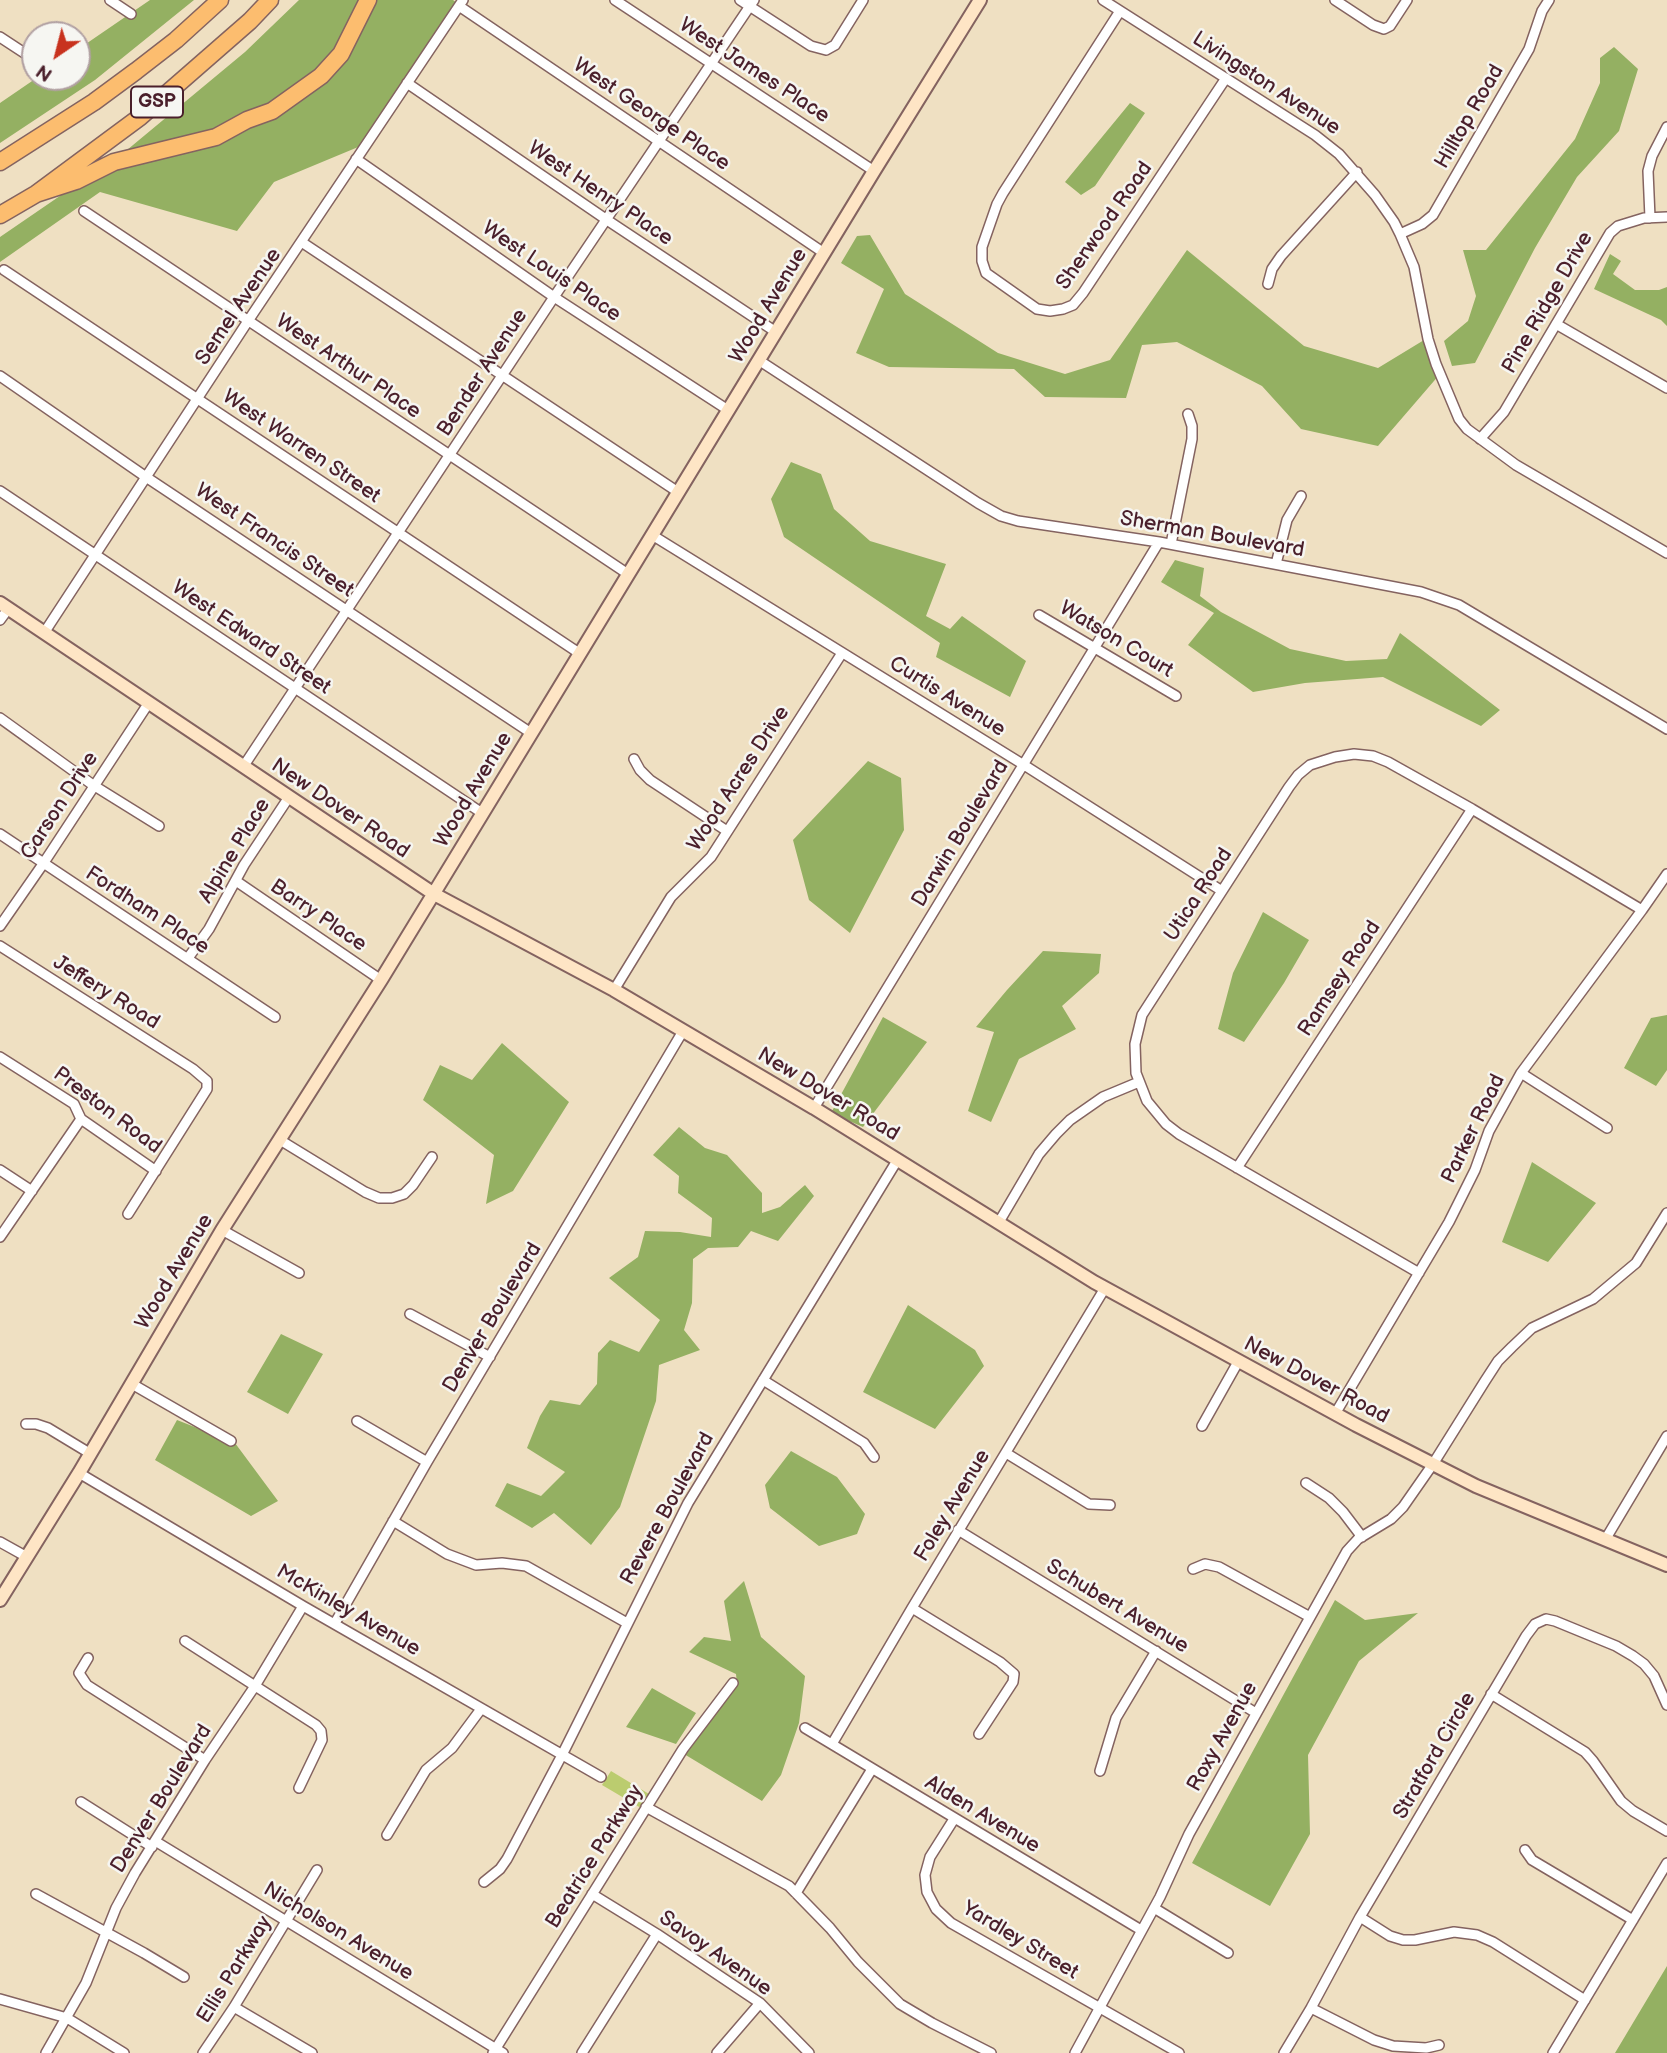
<!DOCTYPE html>
<style>
body{margin:0}
#map{position:relative;width:1667px;height:2053px;overflow:hidden;background:#efe0c2;font-family:"Balsamiq Sans",sans-serif}
canvas{display:block}
.north{position:absolute;left:21px;top:21px;width:70px;height:70px;box-sizing:border-box;background:#f6f6f2;border:2px solid #b1a0a2;border-radius:50%;rotate:215deg;font-size:19px;font-weight:700;line-height:28px;text-align:center;color:#4a1f2b}
.north::after{content:'';display:block;margin:auto;width:24px;height:32px;background:#c8321e;clip-path:polygon(50% 0,100% 100%,50% 72%,0 100%)}
</style>
<div id="map">
<canvas width="1667" height="2053"></canvas>
<div class="north">N</div>
</div>
<script>
const ctx = document.querySelector('canvas').getContext('2d');
ctx.lineJoin = 'round';
function fill(path, color) { ctx.fillStyle = color; ctx.fill(path, 'evenodd'); }
const poly = rows => new Path2D(rows.map(r => 'M' + r).join(''));
function trace(path, color, width, dash) { ctx.strokeStyle = color; ctx.lineWidth = width; ctx.lineCap = dash ? 'butt' : 'round'; ctx.setLineDash(dash || []); ctx.stroke(path); }
function drawText(font, color, halo, rows, align = 'center') {
  ctx.font = font + ' "Balsamiq Sans",sans-serif'; ctx.lineWidth = 5; ctx.setLineDash([]); ctx.textBaseline = 'middle'; ctx.strokeStyle = halo; ctx.fillStyle = color; for (const [text, x, y, turn = 0] of rows) {
    ctx.save(); ctx.translate(x, y); ctx.rotate((+turn || 0) * Math.PI / 180); ctx.textAlign = isNaN(turn) ? turn : align; if (halo) ctx.strokeText(text, 0, 0); ctx.fillText(text, 0, 0); ctx.restore();
  }
}
fill(poly([
 [611,1771,649,1794,641,1808,602,1785]
]), '#bbcc6f');
fill(poly([
 [150,0,194,0,95,80,0,143,0,103,38,77,77,77,77,50],
 [299,0,453,0,457,3,363,145,274,182,237,231,100,192,0,262,0,237,127,150,245,52],
 [1614,47,1638,69,1619,131,1577,177,1535,248,1475,363,1452,366,1444,341,1468,321,1476,296,1463,250,1486,250,1575,139,1600,83,1600,58],
 [1130,103,1145,113,1095,186,1081,195,1065,182],
 [870,235,905,294,998,353,1065,374,1110,360,1187,250,1304,346,1378,368,1429,337,1440,374,1378,446,1301,429,1262,386,1177,342,1142,345,1126,398,1045,397,1014,369,889,367,856,353,884,289,841,263,857,236],
 [1610,254,1621,261,1613,274,1635,290,1659,290,1667,287,1667,326,1661,320,1594,289],
 [791,462,821,474,834,509,870,541,946,564,926,616,950,629,962,616,1026,661,1010,697,936,657,940,643,784,537,771,499],
 [1175,560,1204,568,1200,596,1221,612,1290,649,1346,661,1387,659,1400,633,1500,710,1481,726,1383,677,1305,683,1253,692,1188,645,1214,613,1161,582],
 [868,761,901,778,904,830,850,933,809,900,793,840],
 [1263,912,1309,940,1284,983,1244,1042,1218,1029,1233,973],
 [1043,951,1101,954,1099,973,1062,1006,1076,1029,1019,1059,991,1122,968,1111,994,1032,976,1027,1007,990],
 [1667,1015,1667,1070,1656,1086,1624,1068,1651,1018],
 [883,1017,927,1042,863,1127,831,1113],
 [502,1043,569,1102,513,1191,486,1204,494,1155,423,1100,440,1065,472,1080],
 [679,1127,705,1148,727,1155,762,1193,762,1213,780,1207,805,1185,814,1196,778,1241,751,1231,738,1247,708,1248,693,1259,692,1303,684,1330,700,1350,659,1365,656,1401,620,1507,591,1545,554,1513,532,1528,495,1506,507,1483,541,1496,565,1472,527,1448,540,1416,550,1400,580,1405,597,1384,598,1353,610,1340,639,1352,660,1320,609,1278,638,1257,645,1231,680,1232,711,1237,712,1218,678,1193,679,1176,653,1155],
 [1532,1162,1596,1203,1548,1262,1502,1242],
 [908,1305,975,1350,984,1366,935,1429,863,1392],
 [281,1334,323,1354,288,1414,247,1392],
 [177,1420,235,1443,278,1501,251,1516,155,1460],
 [791,1451,837,1477,865,1514,857,1534,819,1546,770,1508,765,1485],
 [744,1581,761,1637,805,1676,799,1723,781,1775,762,1801,684,1754,737,1684,736,1674,689,1652,704,1637,731,1641,724,1601],
 [1335,1600,1365,1620,1418,1613,1359,1661,1308,1755,1310,1834,1270,1906,1192,1863],
 [652,1688,696,1713,676,1744,626,1727],
 [1667,1966,1667,2053,1615,2053]
]), '#94b062');
const street = poly([
 [110,0,131,14],
 [615,0,874,171],
 [740,0,811,46,826,50,835,45,863,0],
 [1103,0,1315,135,1339,154,1375,195,1394,222,1400,234,1414,267,1428,339,1436,364,1459,419,1467,429,1516,465,1667,553],
 [1335,0,1373,25,1384,29,1390,26,1407,0],
 [459,6,824,253],
 [1120,11,1003,193,997,204,982,247,982,261,986,273,1037,309,1050,311,1063,309,1073,305,1083,293,1226,78],
 [0,37,35,60],
 [407,83,607,220,776,332],
 [356,159,554,297,728,410],
 [84,211,628,574],
 [1650,218,1648,171,1652,156,1667,127],
 [1400,234,1422,224,1433,215,1529,49,1542,11,1549,0],
 [303,243,678,492],
 [4,270,579,653],
 [1268,284,1272,269,1281,256,1357,172],
 [1556,324,1667,388],
 [760,361,978,503,1001,516,1018,521,1159,542,1421,592,1459,605,1667,729],
 [0,376,146,477,531,733],
 [1480,439,1504,412,1610,233,1618,226,1644,218,1667,217],
 [0,491,482,813],
 [652,535,1024,765,1222,891],
 [1171,544,1192,439,1192,426,1188,414],
 [1276,564,1287,520,1301,496],
 [1039,615,1176,696],
 [0,620,8,609],
 [44,633,248,321,463,0],
 [0,718,93,785,159,826],
 [634,759,640,770,650,780,727,831],
 [243,767,554,297,754,0],
 [0,834,275,1017],
 [236,881,381,980],
 [0,926,43,864,148,704],
 [0,946,193,1069,207,1081,207,1089,128,1214],
 [188,958,209,929,244,865,289,797],
 [614,990,671,897,711,857,842,653],
 [0,1057,74,1104,81,1119,156,1171],
 [1521,1073,1607,1128],
 [814,1108,1159,542],
 [280,1140,365,1192,379,1198,392,1198,404,1194,413,1185,432,1157],
 [1237,1168,1472,809],
 [0,1170,32,1191],
 [999,1222,1039,1154,1056,1134,1070,1120,1103,1097,1139,1082],
 [222,1230,299,1273],
 [0,1237,81,1119],
 [1419,1273,1179,1134,1166,1124,1147,1101,1136,1073,1135,1044,1142,1015,1289,787,1298,775,1310,765,1335,757,1354,754,1373,756,1388,762,1472,809,1642,910],
 [410,1314,490,1357],
 [763,1380,864,1443,874,1457],
 [132,1384,231,1441],
 [1335,1414,1449,1222,1475,1170,1489,1131,1521,1073,1642,910,1667,874],
 [357,1421,427,1462],
 [26,1424,36,1424,48,1428,91,1454],
 [1202,1426,1238,1362],
 [1006,1453,1089,1504,1110,1505],
 [79,1473,303,1606,601,1777],
 [1306,1483,1329,1498,1343,1512,1362,1537],
 [393,1521,447,1554,476,1565,502,1563,526,1566,627,1623],
 [958,1530,1256,1713],
 [1605,1540,1667,1436],
 [0,1542,27,1557],
 [1193,1569,1205,1564,1219,1567,1310,1617],
 [912,1608,1000,1662,1014,1674,1013,1682,979,1734],
 [335,1623,427,1462,683,1031],
 [185,1641,316,1725,321,1731,322,1740,299,1788],
 [88,1658,79,1673,87,1685,205,1760],
 [1491,1694,1585,1752,1593,1761,1621,1801,1633,1811,1667,1831],
 [805,1728,1141,1930],
 [832,1744,912,1608,1105,1288],
 [1100,1771,1116,1718,1156,1651],
 [81,1802,152,1847],
 [646,1807,789,1886,830,1928,858,1962,900,2004,932,2023,991,2053],
 [954,1819,930,1857,925,1875,927,1892,936,1909,951,1923,1179,2053],
 [387,1835,426,1770,452,1748,481,1709],
 [155,1841,503,2053],
 [1525,1850,1532,1860,1633,1920],
 [484,1882,500,1869,507,1859,562,1755,688,1503,898,1159],
 [796,1893,872,1769],
 [36,1894,144,1953,184,1977],
 [592,1894,657,1934,760,2003,809,2053],
 [1154,1908,1228,1953],
 [1360,1917,1390,1936,1403,1940,1415,1940,1454,1932,1477,1935,1493,1942,1585,2000],
 [0,1999,67,2018,124,2053],
 [234,2007,312,2053],
 [1311,2008,1374,2040,1393,2046,1426,2048,1439,2045],
 [46,2053,86,1983,116,1908,135,1873,205,1760,255,1686,303,1606],
 [203,2053,234,2007,317,1870],
 [493,2053,683,1749,733,1683],
 [582,2053,657,1934],
 [717,2053,760,2003],
 [1075,2053,1160,1897,1189,1834,1347,1551,1358,1539,1391,1519,1403,1507,1433,1464,1485,1381,1498,1361,1512,1347,1532,1328,1593,1299,1636,1263,1667,1213],
 [1284,2053,1311,2008,1360,1917,1526,1636,1535,1624,1546,1619,1555,1621,1616,1646,1633,1656,1644,1664,1654,1676,1667,1705],
 [1553,2053,1667,1863]
]);
const secondary = poly([
 [0,603,434,894,614,990,814,1108,1094,1282,1356,1425,1476,1486,1667,1565],
 [0,1600,79,1473,222,1230,381,980,874,171,980,0]
]);
const highway = poly([
 [0,162,94,102,136,71,176,40,220,0],
 [36,194,76,181,114,162,216,137,247,120,272,111,321,76,341,54,368,0],
 [0,215,36,194,140,117,250,21,270,0]
]);
trace(street, '#846360', 12);
trace(secondary, '#846360', 16);
trace(highway, '#846360', 19);
trace(street, '#fff', 9);
trace(secondary, '#fee5c5', 12);
trace(highway, '#fcbd6f', 16);
for (const [x, y, w] of [
 [157,102,52]
]) { const box = new Path2D(); box.roundRect(x - w / 2, y - 15.5, w, 31, 5); ctx.fillStyle = '#f6f6f2'; ctx.fill(box); trace(box, '#4a1f2b', 2); }
drawText('bold 19px', '#4a1f2b', null, [
 ["GSP",157,102]
]);
drawText('21px', '#4a1f2b', '#f6f6f2', [
 ["West James Place",754,71,33],
 ["Livingston Avenue",1266,84,33],
 ["West George Place",651,115,34],
 ["Hilltop Road",1470,117,-60],
 ["West Henry Place",600,194,34],
 ["Sherwood Road",1105,226,-55],
 ["West Louis Place",551,272,34],
 ["Pine Ridge Drive",1548,303,-60],
 ["Wood Avenue",769,306,-59],
 ["Semel Avenue",239,307,-56],
 ["West Arthur Place",348,367,34],
 ["Bender Avenue",483,373,-57],
 ["West Warren Street",301,447,34],
 ["Sherman Boulevard",1212,535,10],
 ["West Francis Street",274,541,34],
 ["West Edward Street",251,638,34],
 ["Watson Court",1116,640,31],
 ["Curtis Avenue",947,697,32],
 ["Wood Acres Drive",739,779,-57],
 ["Wood Avenue",474,790,-59],
 ["Carson Drive",60,806,-57],
 ["New Dover Road",340,809,34],
 ["Darwin Boulevard",961,834,-59],
 ["Alpine Place",235,851,-59],
 ["Utica Road",1199,895,-57],
 ["Fordham Place",147,911,33],
 ["Barry Place",318,916,34],
 ["Ramsey Road",1340,979,-57],
 ["Jeffery Road",106,993,32],
 ["New Dover Road",828,1095,31],
 ["Preston Road",107,1111,37],
 ["Parker Road",1474,1129,-64],
 ["Wood Avenue",175,1272,-59],
 ["Denver Boulevard",493,1318,-59],
 ["New Dover Road",1316,1381,28],
 ["Foley Avenue",953,1506,-59],
 ["Revere Boulevard",668,1509,-61],
 ["Schubert Avenue",1117,1607,31],
 ["McKinley Avenue",348,1611,30],
 ["Roxy Avenue",1223,1737,-61],
 ["Stratford Circle",1435,1756,-60],
 ["Denver Boulevard",162,1799,-58],
 ["Alden Avenue",982,1815,31],
 ["Beatrice Parkway",595,1857,-58],
 ["Nicholson Avenue",338,1932,31],
 ["Yardley Street",1020,1941,31],
 ["Savoy Avenue",715,1954,35],
 ["Ellis Parkway",235,1970,-58]
]);
</script>
